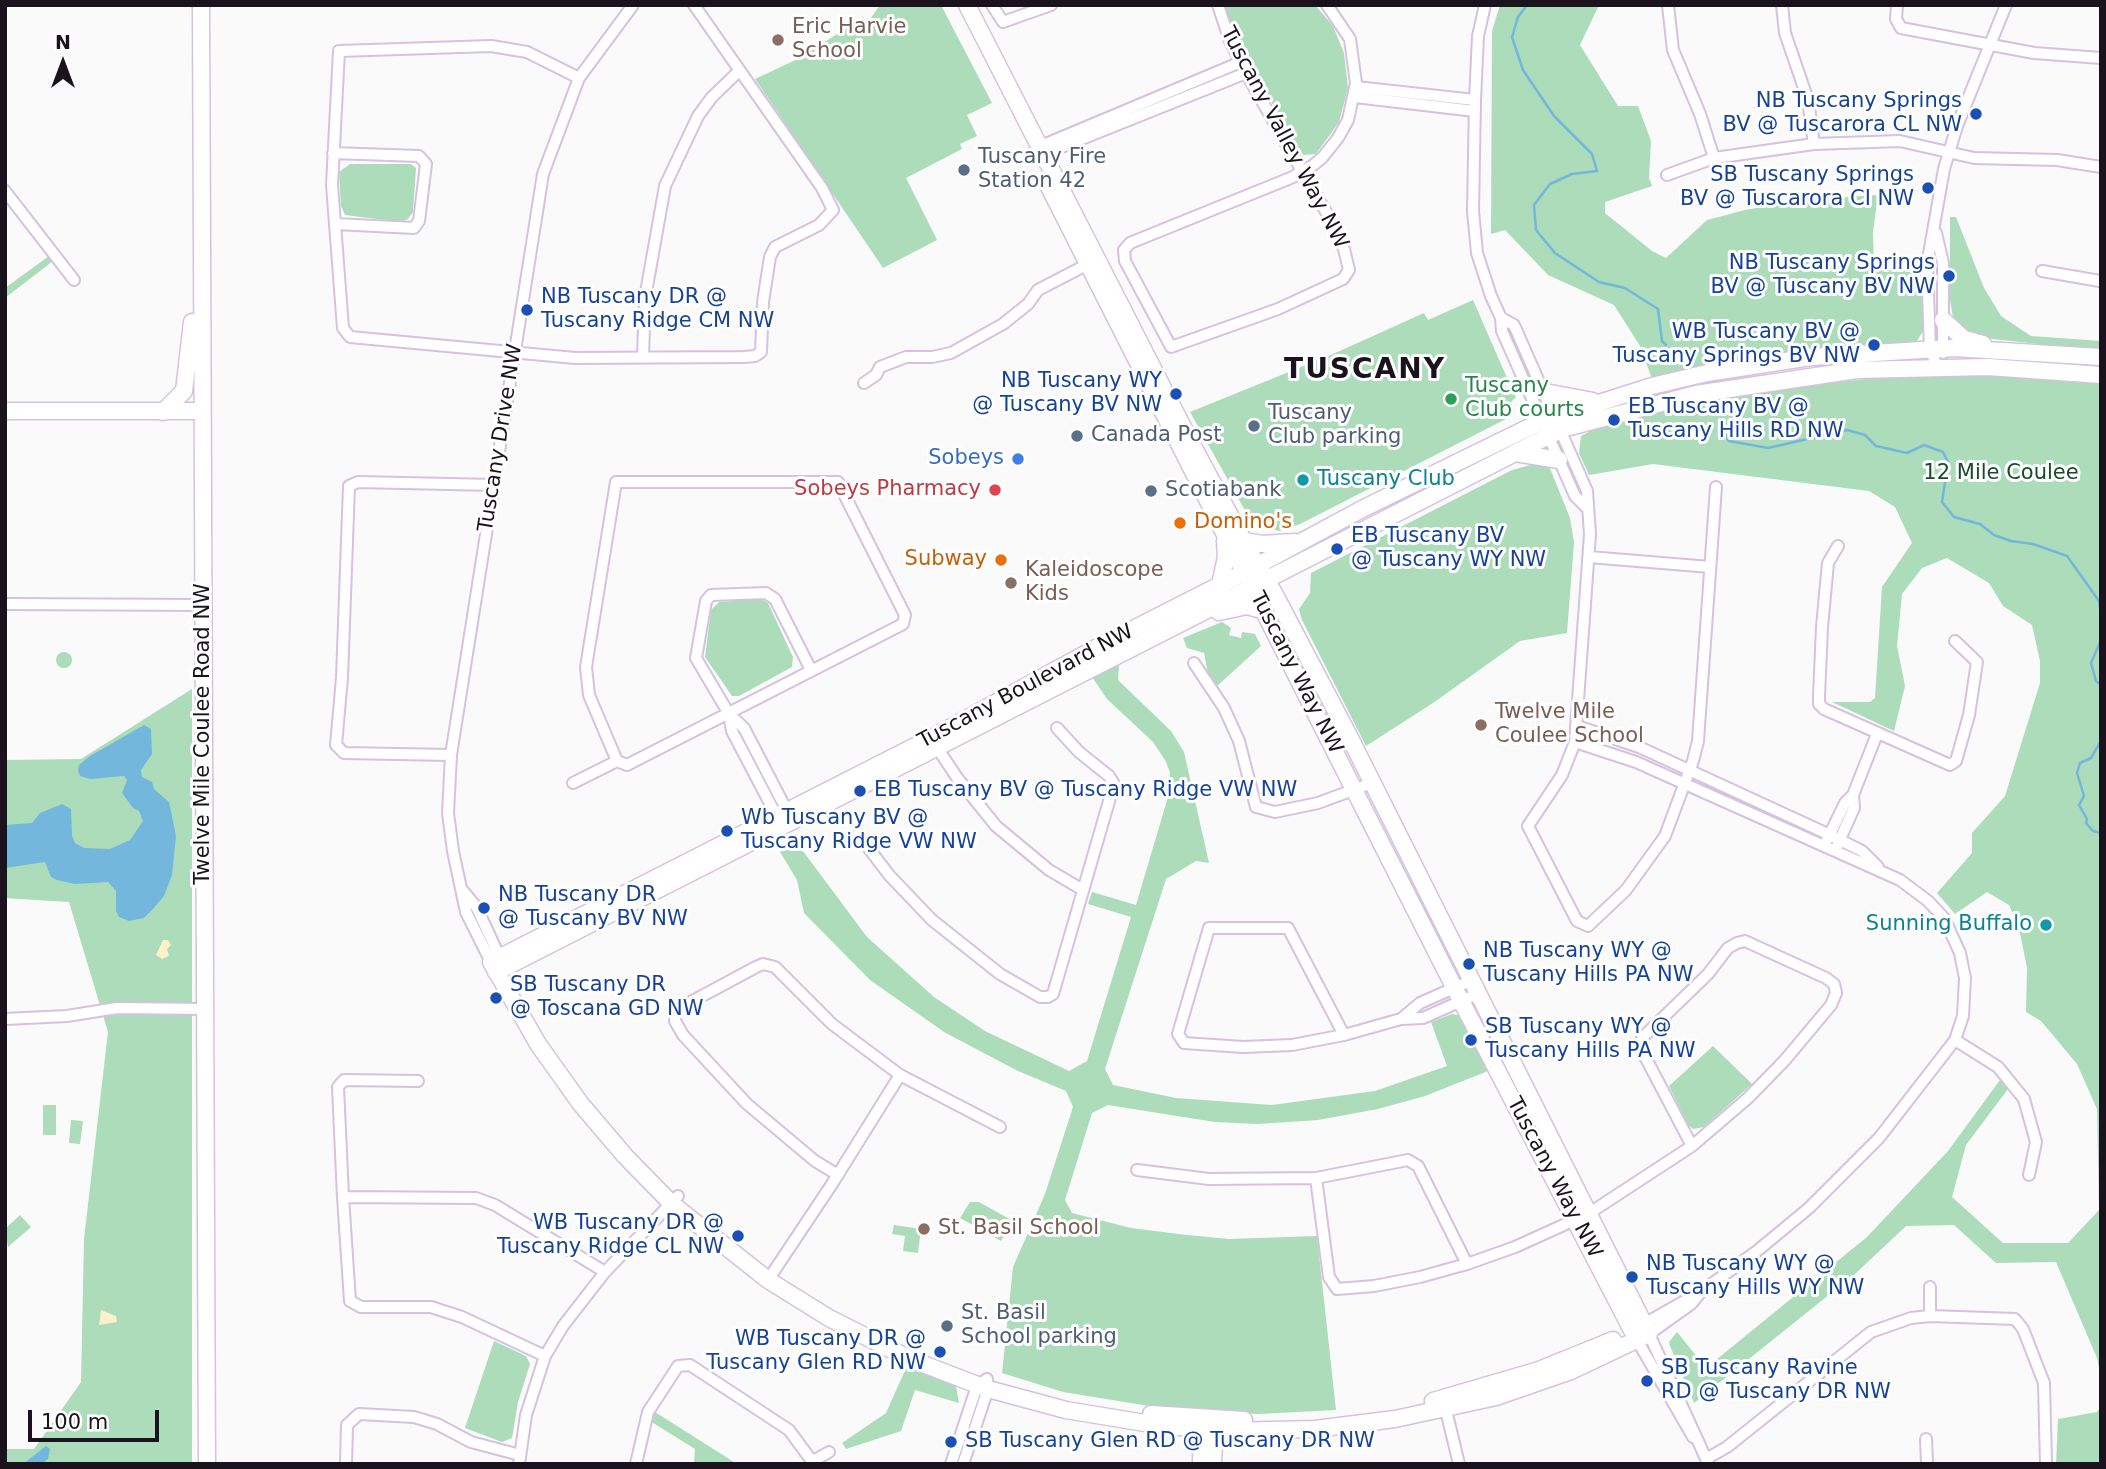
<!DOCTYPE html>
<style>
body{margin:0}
#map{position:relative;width:2106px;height:1469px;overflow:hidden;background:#fafafa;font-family:"DejaVu Sans",sans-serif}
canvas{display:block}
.frame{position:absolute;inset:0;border:7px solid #1a131e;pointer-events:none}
.north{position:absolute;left:28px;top:28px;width:70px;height:70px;-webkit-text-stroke:5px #fff;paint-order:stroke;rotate:0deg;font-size:19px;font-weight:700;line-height:28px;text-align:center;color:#1a131e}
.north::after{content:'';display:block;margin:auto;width:24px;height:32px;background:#1a131e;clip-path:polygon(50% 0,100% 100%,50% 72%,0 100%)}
.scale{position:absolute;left:28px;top:1410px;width:131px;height:32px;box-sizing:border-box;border:4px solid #1a131e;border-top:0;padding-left:9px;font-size:21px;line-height:24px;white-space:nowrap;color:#1a131e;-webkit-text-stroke:5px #fff;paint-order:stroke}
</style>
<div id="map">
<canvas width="2106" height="1469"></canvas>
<div class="frame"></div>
<div class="north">N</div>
<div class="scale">100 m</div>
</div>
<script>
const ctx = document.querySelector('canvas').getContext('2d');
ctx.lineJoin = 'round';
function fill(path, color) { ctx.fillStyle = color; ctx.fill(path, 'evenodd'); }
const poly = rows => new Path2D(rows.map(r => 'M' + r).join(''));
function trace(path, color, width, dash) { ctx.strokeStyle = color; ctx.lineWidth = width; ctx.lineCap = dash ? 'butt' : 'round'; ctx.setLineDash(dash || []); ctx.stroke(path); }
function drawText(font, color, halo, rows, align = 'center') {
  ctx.font = font + ' "DejaVu Sans",sans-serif'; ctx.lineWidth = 6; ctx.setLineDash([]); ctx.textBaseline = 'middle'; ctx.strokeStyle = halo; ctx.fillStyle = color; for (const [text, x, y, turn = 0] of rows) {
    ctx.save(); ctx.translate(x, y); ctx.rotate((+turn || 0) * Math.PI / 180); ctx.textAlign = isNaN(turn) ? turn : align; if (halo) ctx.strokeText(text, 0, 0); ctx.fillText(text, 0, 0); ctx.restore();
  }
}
fill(poly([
 [880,5,941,5,992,103,967,115,977,136,960,144,962,149,906,178,937,240,883,268,755,79,802,57,849,26,855,30,866,25],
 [1224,5,1315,5,1333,26,1344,53,1348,88,1339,122,1316,154,1304,155,1297,148,1233,33],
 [1500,5,1599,5,1580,45,1618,106,1638,106,1651,141,1649,178,1652,186,1605,202,1605,213,1652,251,1666,258,1707,220,1745,210,1803,200,1878,195,1873,232,1874,270,1924,270,1926,326,1917,341,1712,368,1731,394,1893,376,2019,375,2101,382,2101,1379,2097,1358,2056,1262,1996,1263,1954,1225,1906,1226,1855,1274,1694,1403,1670,1346,1669,1342,1677,1332,1706,1368,1867,1237,1948,1151,2000,1080,2008,1089,1966,1145,1952,1197,2003,1243,2068,1243,2099,1210,2097,1109,2077,1064,2041,1021,2026,1012,2027,968,2019,928,2009,905,1987,892,1955,914,1937,893,1972,853,1972,833,2005,796,2040,683,2040,661,2032,625,2003,606,1989,583,1947,558,1922,568,1902,594,1897,646,1905,686,1894,731,1832,702,1870,702,1875,698,1882,587,1912,543,1895,507,1869,491,1653,464,1589,475,1579,453,1581,436,1596,428,1663,409,1640,346,1614,305,1548,275,1505,230,1491,234,1492,31],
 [350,164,411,164,416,168,413,212,408,219,401,222,345,215,341,206,339,172],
 [1950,217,1956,217,1984,288,2001,316,2031,336,2101,341,2101,351,1993,339,1966,333,1954,323,1950,300],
 [49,256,53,261,5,298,5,288],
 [1473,300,1507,378,1503,380,1507,389,1512,388,1516,397,1510,403,1508,418,1300,524,1279,531,1252,523,1190,412,1333,354,1424,313,1428,320],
 [1538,463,1549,466,1570,518,1574,542,1567,633,1520,641,1433,703,1366,746,1302,620,1299,609,1310,593,1311,573,1512,470],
 [762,599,768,603,793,657,792,667,739,696,732,696,705,657,711,610,719,602],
 [1222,622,1231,628,1229,635,1241,638,1242,632,1255,634,1261,646,1216,687,1208,674,1204,653,1187,648,1183,638],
 '56 660a8 8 0 1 1 16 0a8 8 0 1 1-16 0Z',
 [1119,665,1118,680,1171,731,1184,752,1209,863,1196,861,1166,879,1105,1069,1113,1085,1176,1098,1272,1105,1375,1091,1447,1066,1431,1022,1452,1014,1463,1016,1488,1071,1425,1096,1378,1109,1318,1120,1258,1124,1215,1122,1108,1105,1092,1113,1065,1200,1072,1213,1131,1228,1187,1235,1229,1239,1317,1236,1336,1410,1258,1414,1180,1411,1063,1392,1002,1373,1013,1267,1045,1194,1073,1107,1066,1091,1018,1071,944,1032,870,980,804,913,797,880,780,852,797,843,867,937,934,997,985,1031,1069,1071,1087,1061,1131,917,1088,904,1092,892,1136,905,1168,797,1170,772,1165,760,1153,742,1107,699,1092,677],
 [192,689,192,1464,5,1464,5,1449,34,1449,81,1382,84,1239,108,1032,69,902,5,898,5,760,81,759],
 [1713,1046,1752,1084,1704,1127,1693,1129,1688,1125,1669,1086],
 [43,1105,56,1105,56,1135,43,1135],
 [71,1120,83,1121,80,1144,69,1143],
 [970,1202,979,1202,1013,1221,1001,1241,960,1218],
 [20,1215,31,1227,8,1247,5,1229],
 [894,1225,921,1229,918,1253,903,1251,905,1236,892,1234],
 [494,1341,526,1356,530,1364,518,1402,512,1438,502,1442,465,1428],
 [907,1366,956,1386,959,1403,915,1390,901,1431,846,1449,842,1443,886,1413],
 [2101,1406,2101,1464,2056,1464,2058,1419,2097,1412],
 [655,1412,737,1464,694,1464,695,1449,650,1421]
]), '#acdcba');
fill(poly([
 [163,940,168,940,171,945,167,949,169,956,162,959,156,955],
 [101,1310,116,1316,117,1322,99,1325]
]), '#fbf1cb');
fill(poly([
 [144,725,151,729,152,754,141,770,142,777,152,782,154,789,169,802,176,836,172,875,164,896,152,910,144,918,129,921,119,917,116,911,116,891,108,882,75,884,57,880,51,877,45,862,5,868,5,825,32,823,40,813,62,804,71,809,72,836,75,843,84,848,110,849,130,840,143,821,139,811,133,808,122,793,127,780,124,776,90,779,80,776,78,771,79,765,90,756],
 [46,1446,50,1449,48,1459,41,1464,23,1464]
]), '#73b7dd');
trace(poly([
 [1527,5,1518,17,1512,37,1523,70,1554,116,1592,154,1597,171,1572,174,1550,184,1534,205,1536,230,1555,253,1599,282,1625,288,1658,309,1662,341,1666,345],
 [1722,431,1729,441,1768,448,1847,430,1865,435,1876,446,1907,453,1924,445,1943,452,1948,462,1942,502,1954,517,1980,524,1994,535,2011,541,2033,544,2067,556,2099,601,2101,614],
 [2101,640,2091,663,2096,681,2101,685],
 [2101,741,2091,758,2080,763,2077,773,2084,796,2079,805,2087,819,2086,823,2093,831,2101,833],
 [2101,969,2101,974]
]), '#73b7dd', 2.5);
const street = poly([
 [992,5,1003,22,1051,5],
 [1218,5,1230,41,1246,73,1296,161,1308,181,1332,222,1344,249,1349,270,1343,279,1278,309,1171,347,1125,261,1124,250,1130,243,1293,177,1302,171,1312,166,1322,158,1338,138,1348,120,1356,83,1350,39,1327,5],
 [1485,5,1478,36,1475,100,1473,211,1477,253,1491,296,1501,318,1502,331,1575,496,1586,507],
 [1668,5,1673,50,1700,114,1714,158],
 [1897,5,1896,19,1901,28,2034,53,2101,58],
 [579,78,527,52,491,46,339,51,332,185,343,328,350,337,575,358,744,357,755,356,761,352,763,302,770,257,775,247,819,225,833,210,822,188,694,5],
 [1356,87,1475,100],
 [1355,97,1475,111],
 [1814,144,1900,141,1974,158,2057,160,2101,167],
 [1036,148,1241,62],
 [333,153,419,156,426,164,419,221,414,228,336,224],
 [1032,153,1044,154,1246,73],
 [1667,175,1714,158,1814,144,1808,100,1785,33,1782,5],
 [5,191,74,280],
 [1936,233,1943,263,1943,353],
 [2042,271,2100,281],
 [1501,318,1514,325,1587,491,1590,534,1575,742,1562,775,1528,826,1577,921,1588,926,1626,890,1665,836,1693,761,1698,741,1716,487],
 [643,357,645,298,665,186,698,116,712,97,739,71],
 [1937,366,1930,349,1927,265,1944,169,1957,126,2006,5],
 [864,383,876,375,880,367,906,357,932,357,951,353,1003,324,1028,304,1038,290,1092,262],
 [616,482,838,482,905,615,903,624,627,765,617,761,589,695,586,667,616,482],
 [1838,546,1828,563,1822,627,1819,696,1819,704,1824,709,1950,765,1956,761,1969,715,1977,662,1955,641],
 [1589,557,1710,567],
 [5,604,203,605],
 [1194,663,1224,708,1239,741,1256,807,1275,812,1318,803,1372,783],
 [729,714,732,731,776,815,782,820],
 [1577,726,1639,747,1830,835,1862,851,1878,867],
 [1575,742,1636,762,1900,880,1928,901,1944,918,1960,953,1965,978,1963,1016,1955,1040,1879,1138,1809,1208,1757,1251,1702,1291,1644,1324],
 [934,743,958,779,996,826,1049,870,1083,890],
 [451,755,344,753,336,745,342,678,349,486,358,482,494,485],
 [573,783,617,761],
 [787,817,786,809,744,728,729,714,696,658,706,601,711,595,766,593,775,599,811,670],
 [858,834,889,875,932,920,1000,974,1040,997,1048,997,1053,994,1114,784,1109,776,1079,752,1057,728],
 [1827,840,1845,803,1853,795],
 [1837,846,1854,808,1853,795,1877,734],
 [464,892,477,908,500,958],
 [491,962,466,912,453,851,448,813,451,755,543,174,579,78,633,5],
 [5,1019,67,1016,117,1008,206,1009],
 [1401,1019,1420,1003,1470,981],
 [1344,1035,1288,928,1209,928,1178,1034,1184,1043,1243,1047,1292,1045,1344,1035,1401,1019,1423,1018,1477,994],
 [1955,1040,1998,1067,2024,1099,2036,1142,2029,1175],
 [900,1075,1000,1127],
 [1137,1170,1209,1179,1316,1178],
 [343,1197,338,1087,344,1080,418,1081],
 [1467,1264,1418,1166,1408,1160,1316,1178,1329,1277,1337,1289,1374,1286,1420,1277,1467,1264,1515,1247,1588,1214,1692,1146,1748,1098,1785,1060,1831,1005,1836,993,1834,984,1826,978,1745,941,1737,943,1728,948,1708,974,1642,1038,1641,1049,1692,1146],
 [768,1280,832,1184,900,1075,832,1024,775,967,763,964,756,967,676,1010,675,1021,683,1035,747,1104,815,1161,838,1175],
 [1930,1287,1930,1316],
 [1700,1293,1691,1304,1649,1334,1708,1463],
 [1637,1340,1693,1437],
 [545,1356,462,1317,431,1307,361,1307,350,1301,343,1197,476,1198,495,1205,605,1272],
 [1444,1402,1459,1464],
 [1926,1439,1927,1464],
 [1706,1459,1727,1447,1871,1332,1911,1318,1930,1316,2015,1319,2023,1329,2044,1383,2046,1464],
 [813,1461,829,1452],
 [346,1464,347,1425,359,1414,414,1417,437,1424,471,1442,520,1455],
 [519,1464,526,1415,545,1356,563,1326,605,1272,678,1196],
 [636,1464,648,1412,678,1366,690,1365,789,1430,814,1464],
 [951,1464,977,1386,987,1379,988,1389,963,1464]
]);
const secondary = poly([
 [201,5,207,1464],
 [967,5,1185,431,1251,555,1258,565,1274,593,1347,732,1649,1334,1571,1371,1496,1397,1395,1419,1315,1429,1226,1431,1157,1425,1066,1410,988,1389,910,1359,829,1318,768,1280,672,1204,625,1156,580,1103,538,1044,491,962,931,738,1096,648,1220,585,1258,565,1273,557,1362,509,1542,421,1652,386,1707,373,1811,357,1953,348,2101,357],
 [1048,185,1455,989,1637,1340],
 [1943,320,1964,339,1983,344],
 [1545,392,1593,401],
 [5,411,201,411],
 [163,412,184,391,192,322],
 [1515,453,1559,460],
 [1245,541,1262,544,1294,542],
 [1220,585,1226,557,1225,541],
 [1219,612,1247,606,1262,610],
 [496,972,1562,429,1696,394,1857,370,1988,367,2101,375],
 [1433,1401,1539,1370,1613,1340],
 [1151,1414,1244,1420],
 [1201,1464,1202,1421],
 [1213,1464,1215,1421]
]);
trace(street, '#d6c1e1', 14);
trace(secondary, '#d6c1e1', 19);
trace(street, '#fff', 10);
trace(secondary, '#fff', 16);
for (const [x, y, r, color] of [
 [778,40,7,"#8d6e63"],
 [1976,114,7,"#1a4fb4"],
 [964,170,7,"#5c6f8a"],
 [1928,188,7,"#1a4fb4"],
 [1949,276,7,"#1a4fb4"],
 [527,310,7,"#1a4fb4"],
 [1874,345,7,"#1a4fb4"],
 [1176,394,7,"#1a4fb4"],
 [1451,399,7,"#2e9e5b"],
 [1614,420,7,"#1a4fb4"],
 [1254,426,7,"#5c6f8a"],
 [1077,436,7,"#5c6f8a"],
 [1018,459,7,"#3f7fe0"],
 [1303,480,7,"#0f9aa8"],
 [995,490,7,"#e0444e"],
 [1151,491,7,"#5c6f8a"],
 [1180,523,7,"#e8710a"],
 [1337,549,7,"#1a4fb4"],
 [1001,560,7,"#e8710a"],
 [1011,583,7,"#8d6e63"],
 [1481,725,7,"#8d6e63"],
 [860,791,7,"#1a4fb4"],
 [727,831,7,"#1a4fb4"],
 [484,908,7,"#1a4fb4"],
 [2046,925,7,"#0f9aa8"],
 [1469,964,7,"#1a4fb4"],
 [496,998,7,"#1a4fb4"],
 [1471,1040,7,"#1a4fb4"],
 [924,1229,7,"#8d6e63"],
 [738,1236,7,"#1a4fb4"],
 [1632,1277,7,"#1a4fb4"],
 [947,1326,7,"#5c6f8a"],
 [940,1352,7,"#1a4fb4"],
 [1647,1381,7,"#1a4fb4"],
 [951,1442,7,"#1a4fb4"]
]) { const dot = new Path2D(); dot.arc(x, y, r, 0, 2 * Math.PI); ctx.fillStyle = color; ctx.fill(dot); trace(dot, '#fff', 2.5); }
drawText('21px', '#785e54', '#fff', [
 ["Eric Harvie",792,28],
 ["School",792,52],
 ["Kaleidoscope",1025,571],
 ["Kids",1025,595],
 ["Twelve Mile",1495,713],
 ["Coulee School",1495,737],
 ["St. Basil School",938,1229]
], 'left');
drawText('21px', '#164399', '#fff', [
 ["NB Tuscany Springs",1962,102,"right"],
 ["BV @ Tuscarora CL NW",1962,126,"right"],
 ["SB Tuscany Springs",1914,176,"right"],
 ["BV @ Tuscarora CI NW",1914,200,"right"],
 ["NB Tuscany Springs",1935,264,"right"],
 ["BV @ Tuscany BV NW",1935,288,"right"],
 ["NB Tuscany DR @",541,298],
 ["Tuscany Ridge CM NW",541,322],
 ["WB Tuscany BV @",1860,333,"right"],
 ["Tuscany Springs BV NW",1860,357,"right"],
 ["NB Tuscany WY",1162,382,"right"],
 ["@ Tuscany BV NW",1162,406,"right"],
 ["EB Tuscany BV @",1628,408],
 ["Tuscany Hills RD NW",1628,432],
 ["EB Tuscany BV",1351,537],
 ["@ Tuscany WY NW",1351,561],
 ["EB Tuscany BV @ Tuscany Ridge VW NW",874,791],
 ["Wb Tuscany BV @",741,819],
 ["Tuscany Ridge VW NW",741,843],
 ["NB Tuscany DR",498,896],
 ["@ Tuscany BV NW",498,920],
 ["NB Tuscany WY @",1483,952],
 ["Tuscany Hills PA NW",1483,976],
 ["SB Tuscany DR",510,986],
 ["@ Toscana GD NW",510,1010],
 ["SB Tuscany WY @",1485,1028],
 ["Tuscany Hills PA NW",1485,1052],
 ["WB Tuscany DR @",724,1224,"right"],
 ["Tuscany Ridge CL NW",724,1248,"right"],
 ["NB Tuscany WY @",1646,1265],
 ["Tuscany Hills WY NW",1646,1289],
 ["WB Tuscany DR @",926,1340,"right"],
 ["Tuscany Glen RD NW",926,1364,"right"],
 ["SB Tuscany Ravine",1661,1369],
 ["RD @ Tuscany DR NW",1661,1393],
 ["SB Tuscany Glen RD @ Tuscany DR NW",965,1442]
], 'left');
drawText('21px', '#1a131e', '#fff', [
 ["Tuscany Valley Way NW",1284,138,62],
 ["Tuscany Drive NW",501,438,-81],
 ["Tuscany Way NW",1296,673,63],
 ["Tuscany Boulevard NW",1026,687,-28],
 ["Twelve Mile Coulee Road NW",204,734,-90],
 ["Tuscany Way NW",1554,1178,62]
]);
drawText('21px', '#4e5e75', '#fff', [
 ["Tuscany Fire",978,158],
 ["Station 42",978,182],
 ["Tuscany",1268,414],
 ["Club parking",1268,438],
 ["Canada Post",1091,436],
 ["Scotiabank",1165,491],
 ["St. Basil",961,1314],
 ["School parking",961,1338]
], 'left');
drawText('21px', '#27864d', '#fff', [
 ["Tuscany",1465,387],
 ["Club courts",1465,411]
], 'left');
drawText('21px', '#366cbe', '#fff', [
 ["Sobeys",1004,459]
], 'right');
drawText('21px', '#1a492c', '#fff', [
 ["12 Mile Coulee",2001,474]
]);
drawText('21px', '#0d838f', '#fff', [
 ["Tuscany Club",1317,480],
 ["Sunning Buffalo",2032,925,"right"]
], 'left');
drawText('21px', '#be3a42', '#fff', [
 ["Sobeys Pharmacy",981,490]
], 'right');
drawText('21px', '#c56008', '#fff', [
 ["Domino's",1194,523],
 ["Subway",987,560,"right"]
], 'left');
ctx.letterSpacing = '2px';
drawText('bold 28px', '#1a131e', '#fff', [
 ["TUSCANY",1365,371]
]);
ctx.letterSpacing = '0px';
</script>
